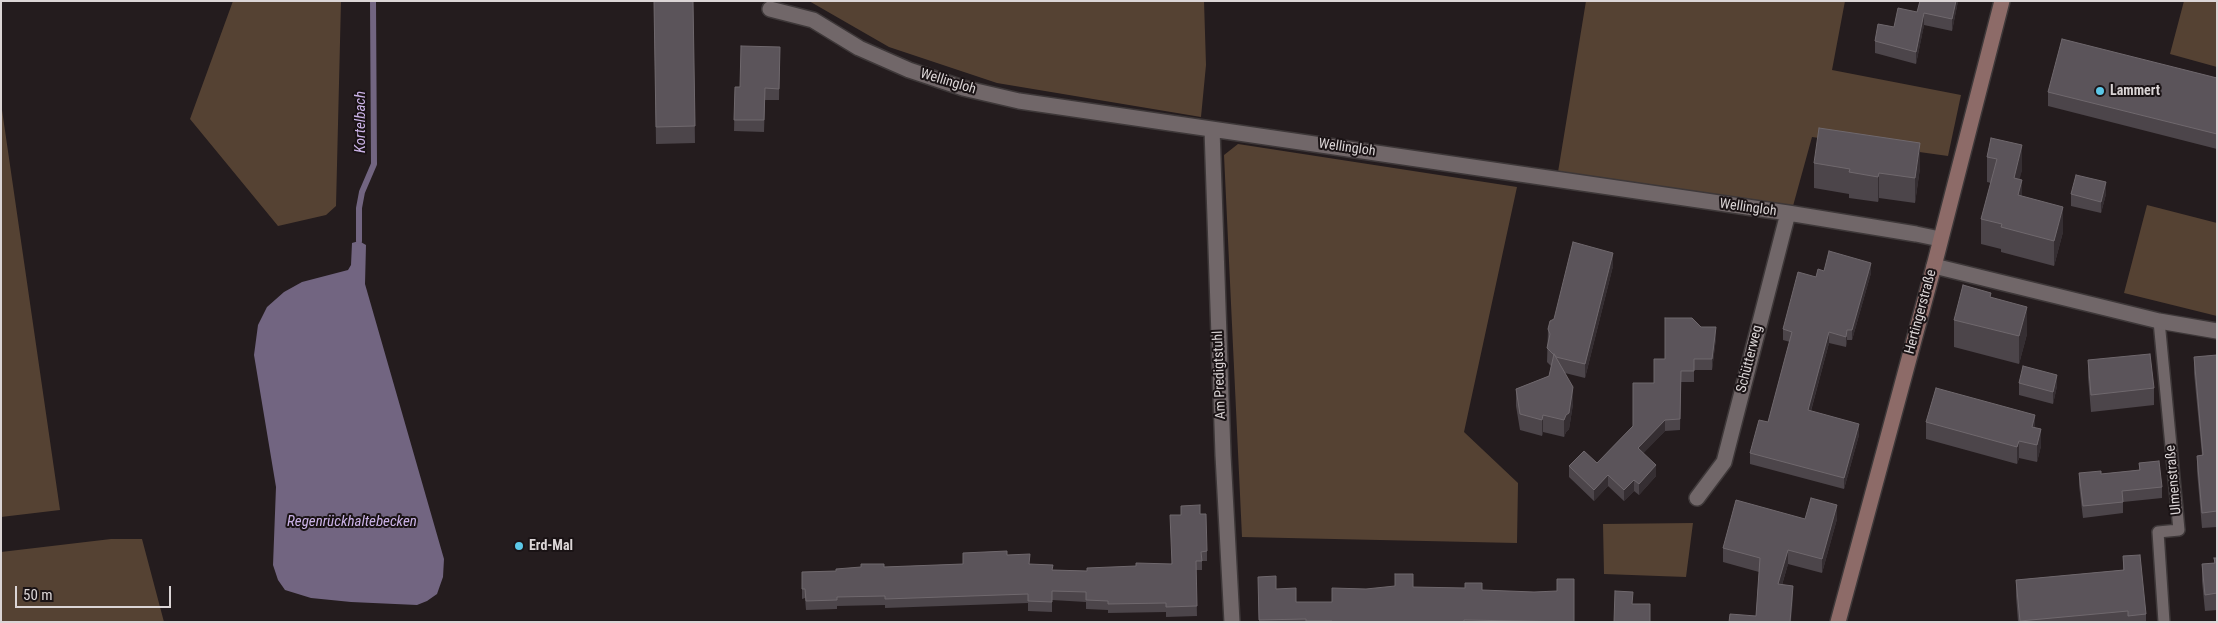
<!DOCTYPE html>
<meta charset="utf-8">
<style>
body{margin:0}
#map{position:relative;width:2218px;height:623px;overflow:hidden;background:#241c1e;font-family:"Roboto Condensed",sans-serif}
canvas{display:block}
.frame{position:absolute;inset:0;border:2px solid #dbd5d6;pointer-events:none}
.scale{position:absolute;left:15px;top:586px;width:156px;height:22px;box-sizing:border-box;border:2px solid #dbd5d6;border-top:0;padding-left:6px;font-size:15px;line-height:18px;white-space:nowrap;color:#dbd5d6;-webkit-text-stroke:4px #1a1315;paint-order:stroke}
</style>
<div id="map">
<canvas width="2218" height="623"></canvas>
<div class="frame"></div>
<div class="scale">50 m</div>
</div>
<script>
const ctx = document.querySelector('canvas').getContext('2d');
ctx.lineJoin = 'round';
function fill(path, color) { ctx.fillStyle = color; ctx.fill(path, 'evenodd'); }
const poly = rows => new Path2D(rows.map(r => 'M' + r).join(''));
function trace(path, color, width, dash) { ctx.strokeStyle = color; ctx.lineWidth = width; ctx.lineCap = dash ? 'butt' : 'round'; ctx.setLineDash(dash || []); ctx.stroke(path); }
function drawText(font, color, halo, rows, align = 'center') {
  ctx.font = font + ' "Roboto Condensed",sans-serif'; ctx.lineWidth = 4; ctx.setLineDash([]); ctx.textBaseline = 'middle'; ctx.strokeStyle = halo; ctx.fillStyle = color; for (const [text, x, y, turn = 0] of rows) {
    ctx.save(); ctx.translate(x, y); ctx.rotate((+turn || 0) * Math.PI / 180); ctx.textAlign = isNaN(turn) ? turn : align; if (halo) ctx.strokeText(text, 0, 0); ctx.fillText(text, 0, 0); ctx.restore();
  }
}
fill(poly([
 [233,1,341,1,336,206,326,215,278,226,190,119],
 [809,1,1204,1,1206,65,1201,117,997,83,889,47],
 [1586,1,1845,1,1832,70,1961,95,1948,156,1812,137,1793,206,1558,172],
 [2184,1,2217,1,2217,67,2170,54],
 [1,103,60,510,1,517],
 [1238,144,1517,187,1464,432,1518,483,1517,543,1242,537,1224,155],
 [2147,205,2217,223,2217,316,2124,293],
 [1693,523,1686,577,1604,574,1603,524],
 [111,539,142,539,164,622,1,622,1,552]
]), '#554233');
fill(poly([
 [359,241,366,245,365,284,444,559,443,577,437,594,427,601,417,605,351,602,311,598,285,590,278,580,273,565,276,487,254,355,258,325,267,307,284,292,302,282,348,270,351,265,352,243]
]), '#726581');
trace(poly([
 [359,241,359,208,362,192,374,164,373,1]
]), '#726581', 6);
const lane = poly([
 [2159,321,2179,530,2158,532,2164,622]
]);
const street = poly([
 [770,9,813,20,859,48,909,70,963,88,1019,101,1788,213,1916,234,1940,239],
 [1212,129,1223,455,1232,622],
 [1934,266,2159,321,2217,331],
 [1697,498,1724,462,1788,213]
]);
const secondary = poly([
 [1838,622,1934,266,2002,1]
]);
trace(lane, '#3e3839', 14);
trace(street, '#3e3839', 18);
trace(secondary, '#3e3839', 18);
trace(lane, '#716769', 11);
trace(street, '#716769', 15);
trace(secondary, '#8d6b68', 15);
fill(poly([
 [654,1,701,1,693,2,695,143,656,144],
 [1920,1,1958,1,1952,31,1924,25,1916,64,1875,53,1875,41,1917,12],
 [780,47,779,100,765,100,764,132,734,131,735,87,740,87],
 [2217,78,2217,149,2048,106,2048,92],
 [1991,138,2022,170,2019,179,2022,196,2063,232,2054,266,2001,252,2001,249,1981,244,1981,219,1991,183,1987,182,1987,157],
 [1814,163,1920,168,1915,203,1879,198,1878,202,1849,198,1849,194,1814,188],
 [2071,194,2106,194,2101,213,2071,206],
 [1613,266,1585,378,1565,373,1573,404,1569,429,1566,432,1564,437,1543,432,1542,436,1520,430,1516,406,1516,389,1549,376,1551,366,1547,362,1548,329,1554,319],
 [1824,271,1871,273,1852,340,1847,340,1846,347,1829,343,1811,411,1859,435,1844,489,1750,464,1750,453,1768,422,1790,342,1783,340,1783,329,1816,277],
 [1991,297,2027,334,2019,364,1954,347,1954,320],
 [1701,327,1716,338,1712,370,1694,370,1694,382,1681,382,1680,430,1665,431,1643,453,1656,476,1639,495,1634,491,1624,501,1608,486,1594,501,1569,477,1569,466,1597,463,1633,426,1654,383,1665,359],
 [2217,355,2217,527,2202,528,2197,471,2197,456,2202,455,2194,373,2194,357],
 [2088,360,2154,388,2154,405,2091,412,2088,377],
 [2019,383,2057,386,2053,404,2019,395],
 [1926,422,2035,427,2041,446,2037,462,2019,458,2017,464,1926,439],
 [2139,463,2162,487,2162,498,2123,502,2123,513,2083,518,2079,485,2079,473,2101,474,2139,470],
 [1200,514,1207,551,1207,561,1202,561,1202,570,1196,570,1197,616,1166,617,1166,612,1108,613,1108,610,1086,609,1086,602,1052,600,1052,612,1028,611,1028,603,885,608,885,605,837,606,837,609,806,610,805,598,802,599,802,572,836,571,884,567,963,564,1007,555,1030,564,1053,570,1087,571,1136,566,1171,564],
 [1805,519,1837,519,1822,573,1788,564,1782,585,1793,600,1756,616,1759,572,1723,562,1723,548],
 [2123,556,2146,614,2146,622,2018,622,2016,596,2016,580,2123,570],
 [2214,558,2217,558,2217,610,2205,611,2202,581,2202,564,2214,563],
 [1258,577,1296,602,1332,602,1413,587,1482,590,1574,622,1259,622]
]), '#4c454a');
fill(poly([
 [1956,1,1958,1,1952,31,1952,19],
 [1924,13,1924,25,1916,64,1916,52],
 [1920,143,1920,168,1915,203,1915,178],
 [2022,145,2022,170,2014,202,2014,178],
 [1879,173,1879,198,1878,202,1878,177],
 [2022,180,2022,205,2018,195],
 [2106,182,2106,194,2101,213,2101,202],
 [2063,207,2063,232,2054,266,2054,241],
 [1613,253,1613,266,1585,378,1585,364],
 [1871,263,1871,273,1852,340,1852,330],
 [2027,307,2027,334,2019,364,2019,336],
 [1716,327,1716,338,1712,370,1712,359],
 [1847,330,1847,340,1846,347,1846,337],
 [1829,332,1829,343,1808,421,1808,410],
 [2057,375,2057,386,2053,404,2053,392],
 [1573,387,1573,404,1569,429,1566,432,1564,437,1564,420],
 [1543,415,1543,432,1542,436,1542,420],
 [2035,415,2035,432,2032,427],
 [1665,420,1665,431,1638,459,1638,448],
 [1859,424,1859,435,1844,489,1844,478],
 [2041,429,2041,446,2037,462,2037,445],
 [2019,441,2019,458,2017,464,2017,447],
 [1656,465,1656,476,1639,495,1639,484],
 [1608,475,1608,486,1594,501,1594,490],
 [1634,480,1634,491,1624,501,1624,490],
 [1837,505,1837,519,1822,573,1822,559],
 [1788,550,1788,564,1778,598,1778,584],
 [1793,586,1793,600,1791,622,1790,622]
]), '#352e32');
const building = poly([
 [654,1,693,1,695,126,656,127,654,1],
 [1920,1,1956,1,1952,19,1924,13,1916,52,1875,41,1878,24,1894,27,1898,8,1917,12,1920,1],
 [2062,39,2217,78,2217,134,2048,92,2062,39],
 [741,46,780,47,779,89,765,88,764,120,734,120,735,87,740,87,741,46],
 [1819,128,1920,143,1915,178,1879,173,1878,177,1849,172,1850,169,1814,163,1819,128],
 [1991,138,2022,145,2014,178,2022,180,2018,195,2063,207,2054,241,2001,227,2002,224,1981,219,1997,159,1987,157,1991,138],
 [2076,175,2106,182,2101,202,2071,194,2076,175],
 [1573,242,1613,253,1585,364,1556,357,1554,354,1554,355,1547,348,1550,334,1548,329,1550,321,1554,319,1573,242],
 [1829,251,1871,263,1852,330,1847,330,1846,337,1829,332,1808,410,1859,424,1844,478,1750,453,1759,420,1768,422,1785,358,1792,332,1783,329,1798,272,1816,277,1818,269,1824,271,1829,251],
 [1963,285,1991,293,1990,297,2027,307,2019,336,1954,320,1963,285],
 [1665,318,1692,318,1701,327,1716,327,1712,359,1694,359,1694,371,1681,371,1680,419,1665,420,1638,448,1656,465,1639,484,1634,480,1624,490,1608,475,1594,490,1569,466,1584,451,1597,463,1633,426,1633,383,1654,383,1654,359,1665,359,1665,318],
 [1554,354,1573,387,1569,413,1566,415,1564,420,1543,415,1542,420,1520,414,1516,389,1549,376,1554,354],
 [2150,354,2154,388,2091,395,2088,360,2150,354],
 [2217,355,2217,511,2202,513,2197,456,2203,455,2194,357,2217,355],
 [2023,366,2057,375,2053,392,2019,383,2023,366],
 [1936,388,2035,415,2032,427,2041,429,2037,445,2019,441,2017,447,1926,422,1936,388],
 [2159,461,2162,487,2122,491,2123,502,2083,506,2079,473,2101,471,2101,474,2140,470,2139,463,2159,461],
 [1811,498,1837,505,1822,559,1788,550,1778,584,1793,586,1790,622,1729,622,1730,614,1756,616,1760,558,1723,548,1736,500,1805,519,1811,498],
 [1200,505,1200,514,1206,514,1207,551,1201,552,1202,561,1196,561,1197,606,1166,607,1166,603,1108,604,1108,601,1086,600,1086,592,1052,591,1052,602,1028,601,1028,594,885,599,885,596,837,597,837,600,806,601,805,589,802,589,802,572,836,571,836,569,861,567,861,564,884,564,884,567,963,564,963,553,1007,551,1007,555,1030,554,1029,564,1053,565,1052,570,1087,571,1087,568,1136,566,1136,563,1172,564,1170,515,1181,515,1181,506,1200,505],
 [2140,555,2146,614,2128,616,2128,611,2020,621,2016,580,2124,570,2123,556,2140,555],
 [2214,558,2217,558,2217,593,2205,595,2202,564,2215,563,2214,558],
 [1395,574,1413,574,1413,587,1465,588,1465,583,1482,583,1482,590,1534,592,1557,591,1557,579,1574,579,1574,622,1464,620,1464,622,1332,622,1332,621,1306,621,1306,619,1259,620,1258,577,1276,576,1276,589,1296,588,1296,602,1332,602,1332,588,1366,589,1395,586,1395,574],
 [1615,591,1633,592,1632,604,1650,604,1650,622,1614,622,1615,591]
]);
fill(building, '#5b545a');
trace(building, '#6f686d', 1);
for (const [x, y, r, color] of [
 [2100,91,5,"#5cc7e7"],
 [519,546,5,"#5cc7e7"]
]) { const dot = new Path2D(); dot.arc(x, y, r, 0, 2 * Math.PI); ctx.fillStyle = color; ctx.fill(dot); trace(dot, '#1a1315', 2); }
drawText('14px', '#dbd5d6', '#1a1315', [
 ["Wellingloh",948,82,17],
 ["Wellingloh",1347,148,8],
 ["Wellingloh",1748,208,8],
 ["Hertingerstraße",1921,312,-75],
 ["Schütterweg",1750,359,-76],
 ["Am Predigtstuhl",1220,375,-92],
 ["Ulmenstraße",2174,480,-95]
]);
drawText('bold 14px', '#dbd5d6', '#1a1315', [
 ["Lammert",2110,91],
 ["Erd-Mal",529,546]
], 'left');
drawText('italic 15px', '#cbb3e7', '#1a1315', [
 ["Kortelbach",361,122,-90],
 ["Regenrückhaltebecken",352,522]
]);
</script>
